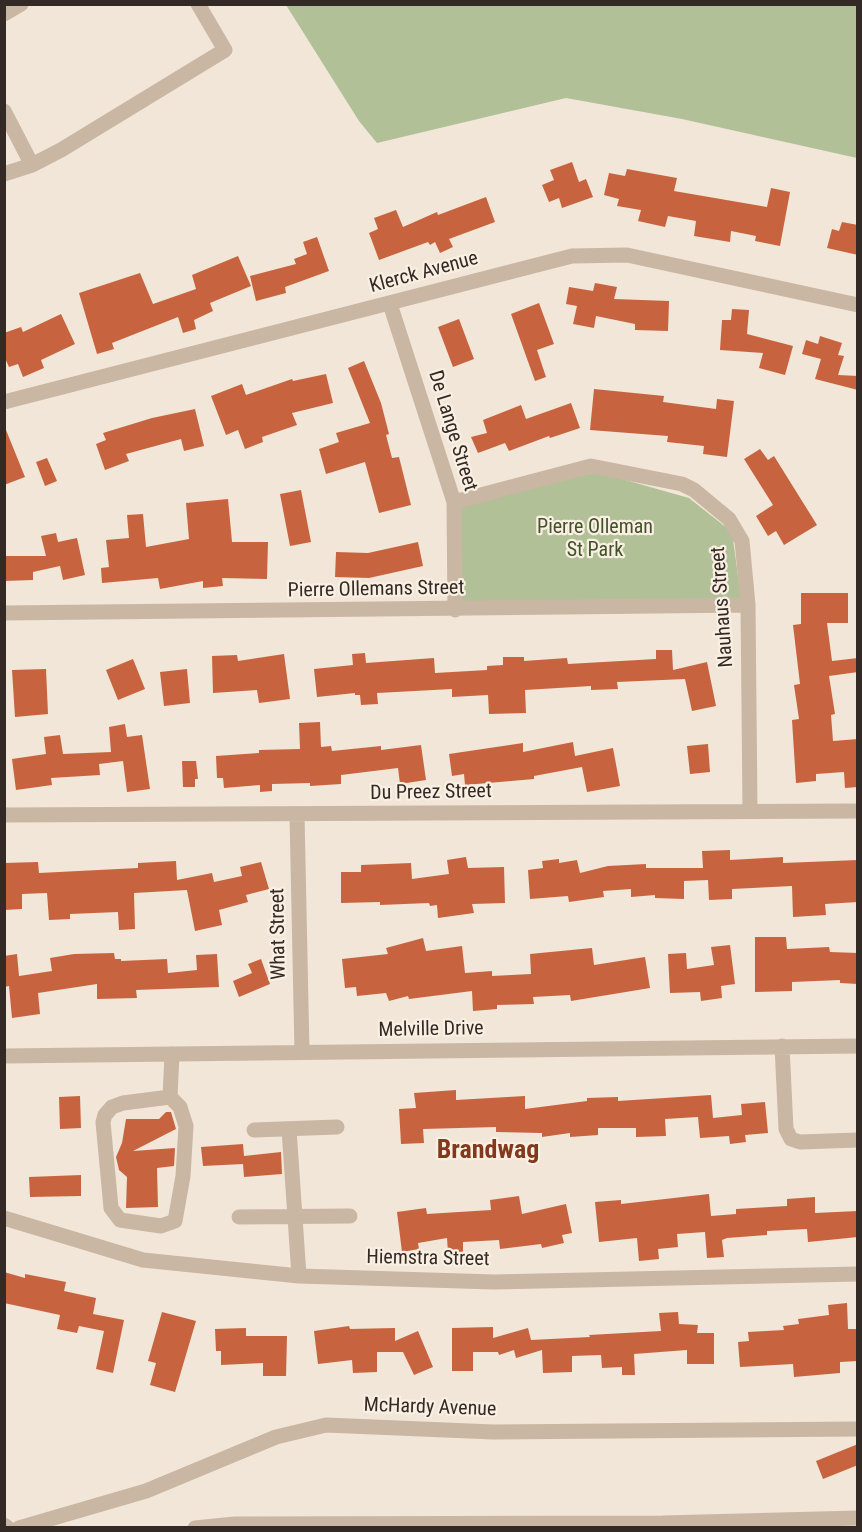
<!DOCTYPE html>
<style>
body{margin:0}
#map{position:relative;width:862px;height:1532px;overflow:hidden;background:#f1e6d7;font-family:"Roboto Condensed",sans-serif}
canvas{display:block}
.frame{position:absolute;inset:0;border:6px solid #342a25;pointer-events:none}
</style>
<div id="map">
<canvas width="862" height="1532"></canvas>
<div class="frame"></div>
</div>
<script>
const ctx = document.querySelector('canvas').getContext('2d');
ctx.lineJoin = 'round';
function fill(path, color) { ctx.fillStyle = color; ctx.fill(path, 'evenodd'); }
const poly = rows => new Path2D(rows.map(r => 'M' + r).join(''));
function trace(path, color, width, dash) { ctx.strokeStyle = color; ctx.lineWidth = width; ctx.lineCap = dash ? 'butt' : 'round'; ctx.setLineDash(dash || []); ctx.stroke(path); }
function drawText(font, color, halo, rows, align = 'center') {
  ctx.font = font + ' "Roboto Condensed",sans-serif'; ctx.lineWidth = 4.5; ctx.setLineDash([]); ctx.textBaseline = 'middle'; ctx.strokeStyle = halo; ctx.fillStyle = color; for (const [text, x, y, turn = 0] of rows) {
    ctx.save(); ctx.translate(x, y); ctx.rotate((+turn || 0) * Math.PI / 180); ctx.textAlign = isNaN(turn) ? turn : align; if (halo) ctx.strokeText(text, 0, 0); ctx.fillText(text, 0, 0); ctx.restore();
  }
}
fill(poly([
 [286,5,857,5,857,158,682,119,566,98,377,143,359,121],
 [597,472,689,498,732,532,742,605,460,608,460,506]
]), '#b1c097');
fill(poly([
 [572,162,579,182,586,179,593,197,562,208,559,198,549,202,542,185,554,180,550,170],
 [627,169,677,178,674,191,767,207,771,188,790,192,780,246,755,241,756,236,731,231,730,242,694,236,696,221,668,216,665,227,638,221,641,210,617,206,619,199,604,195,609,173,625,176],
 [486,197,495,222,449,239,453,247,440,253,435,242,430,245,428,242,379,260,369,233,378,229,374,218,396,210,403,227,437,212,438,215],
 [842,222,858,225,858,255,827,248,832,229,839,231],
 [317,237,329,271,285,287,286,293,256,301,250,276,296,264,294,259,307,254,303,242],
 [238,256,251,286,210,303,213,311,194,320,196,329,183,333,178,317,112,343,114,349,97,354,79,293,140,273,153,304,196,289,192,275],
 [595,283,617,287,614,299,669,301,668,331,635,330,635,324,596,316,594,328,573,324,577,306,566,304,569,287,593,291],
 [539,303,554,344,537,350,546,377,535,381,511,314],
 [732,309,749,310,747,334,793,346,785,375,759,368,763,353,720,350,722,320,731,320],
 [61,314,75,344,41,360,44,368,23,377,18,364,9,367,4,356,4,333,21,327,23,332],
 [459,319,474,359,453,367,438,327],
 [820,336,842,343,838,355,844,356,838,375,858,376,858,390,815,379,821,359,802,354,806,340,818,344],
 [364,361,381,403,389,434,386,435,392,458,399,457,411,505,379,513,365,462,326,474,319,449,339,442,336,433,370,423,348,368],
 [326,374,333,403,292,413,297,425,262,437,263,442,245,449,238,430,226,435,211,396,242,384,246,395,292,379,293,381],
 [594,389,664,396,663,402,716,409,717,399,734,401,727,457,703,454,704,446,667,442,668,436,590,430],
 [571,403,580,428,550,438,549,436,509,451,505,443,478,453,471,437,487,433,483,420,521,405,526,419],
 [195,409,204,446,184,451,181,439,126,454,129,461,105,470,96,444,106,440,103,433,152,418],
 [4,425,25,477,4,485],
 [760,449,768,460,774,456,817,525,784,545,776,531,768,536,756,516,773,505,744,459],
 [47,458,57,481,45,486,36,462],
 [301,490,311,542,290,546,280,494],
 [228,499,232,542,268,542,267,579,222,578,223,586,203,588,203,581,160,589,158,578,102,583,101,568,109,567,106,540,129,538,127,515,143,514,146,547,189,539,186,503],
 [56,533,58,542,77,538,85,575,63,580,60,566,33,572,33,580,4,581,4,556,46,556,41,536],
 [418,542,423,566,369,578,335,577,336,552,368,553],
 [801,593,848,593,848,623,827,623,832,661,858,658,858,672,829,676,835,714,831,715,833,741,858,739,858,787,845,788,844,772,816,774,816,781,796,783,792,720,799,719,794,685,800,684,793,625,801,624],
 [656,650,672,650,673,670,707,662,716,706,692,711,685,679,617,682,618,689,591,690,591,686,525,690,526,713,489,714,488,695,452,697,452,689,377,693,378,704,361,705,360,695,355,695,355,693,317,697,314,669,353,665,352,654,365,653,366,663,434,658,435,673,487,670,487,666,503,665,503,657,524,657,524,661,567,658,568,664,656,659],
 [284,654,290,699,259,703,257,690,213,693,212,656,237,655,238,661],
 [133,659,145,689,118,700,106,670],
 [46,669,48,714,15,717,12,670],
 [187,669,190,703,164,706,160,672],
 [320,722,321,747,331,746,332,751,381,746,381,750,421,745,426,780,400,784,398,768,341,775,341,784,310,786,310,783,272,784,272,791,260,792,260,785,224,788,223,778,217,778,216,756,259,753,259,750,300,749,299,723],
 [125,724,127,737,142,735,150,789,127,792,123,761,99,764,100,775,51,778,52,785,16,790,12,759,46,754,44,737,60,735,63,754,111,752,109,727],
 [573,742,575,756,613,748,620,786,587,792,582,767,534,776,534,779,465,785,464,774,452,776,449,754,523,743,523,752],
 [708,744,710,772,690,774,687,746],
 [182,761,196,761,198,779,195,779,195,787,183,787],
 [730,850,730,860,783,857,783,863,858,860,858,902,825,904,826,915,793,917,792,886,732,889,732,899,709,900,708,880,684,881,684,899,655,898,655,895,631,897,631,889,603,891,604,897,569,902,568,896,530,899,528,870,543,868,542,861,559,859,559,863,577,860,580,873,608,866,646,864,646,868,703,868,702,851],
 [466,857,468,868,504,867,505,903,472,904,474,913,438,918,437,905,430,906,429,903,380,905,380,902,341,903,341,872,361,872,361,865,411,863,412,879,449,874,447,860],
 [176,861,177,880,212,873,214,882,242,876,240,867,261,862,269,889,246,895,248,902,219,910,222,925,195,931,187,890,134,893,135,929,119,930,118,912,70,914,70,919,49,920,47,893,22,894,22,909,4,910,4,863,38,862,39,873,138,868,138,863],
 [755,937,786,937,787,949,829,947,830,952,858,953,858,984,840,983,840,980,792,982,792,991,755,992],
 [423,938,426,951,462,946,465,973,492,971,492,976,531,974,530,954,592,948,594,965,645,957,650,988,571,1001,570,995,533,997,534,1004,497,1005,497,1009,473,1011,472,991,409,999,408,996,389,1001,386,993,357,996,356,987,345,988,342,959,388,954,386,948],
 [730,945,735,984,721,986,722,998,701,1001,700,992,670,993,668,954,686,953,687,969,714,965,711,947],
 [114,953,115,959,121,959,121,961,167,959,168,973,197,970,196,955,217,954,219,987,136,990,137,998,97,999,97,984,38,993,40,1014,12,1018,9,986,4,987,4,956,17,954,19,976,52,971,50,958,74,954],
 [261,959,270,984,239,997,233,981,252,973,248,964],
 [456,1090,456,1100,525,1096,525,1109,587,1101,587,1098,618,1097,618,1101,711,1095,713,1118,742,1115,741,1104,765,1102,768,1133,745,1135,746,1142,730,1144,729,1136,700,1138,698,1117,665,1119,666,1136,636,1137,636,1128,598,1128,598,1135,570,1137,570,1133,542,1137,542,1133,496,1132,496,1127,423,1129,424,1143,401,1144,399,1109,416,1108,414,1093],
 [80,1096,81,1128,60,1129,59,1097],
 [166,1112,171,1112,176,1129,133,1151,175,1148,174,1166,157,1168,158,1207,126,1208,127,1177,119,1170,116,1157,122,1143,126,1119,159,1119],
 [243,1144,244,1156,281,1152,282,1174,244,1177,243,1164,203,1166,201,1147],
 [81,1175,81,1196,30,1197,29,1177],
 [709,1194,711,1216,736,1214,736,1209,787,1206,787,1199,815,1197,815,1213,858,1211,858,1237,808,1242,807,1229,767,1231,767,1235,727,1238,722,1240,724,1257,707,1258,705,1232,677,1234,678,1247,658,1249,659,1259,639,1261,637,1238,599,1242,595,1202,621,1200,621,1204],
 [519,1196,522,1214,566,1204,572,1233,562,1235,564,1243,542,1248,541,1244,500,1249,499,1240,463,1242,463,1252,448,1253,447,1238,418,1243,419,1249,402,1252,397,1212,426,1208,427,1214,491,1210,490,1200],
 [4,1272,25,1278,25,1274,66,1282,64,1291,96,1298,93,1314,124,1320,113,1373,96,1369,104,1331,79,1326,77,1333,57,1329,60,1315,4,1303],
 [847,1303,848,1329,858,1329,858,1361,840,1362,840,1373,794,1377,793,1364,740,1367,738,1342,749,1341,748,1332,784,1330,783,1326,799,1324,798,1319,829,1315,828,1305],
 [162,1312,196,1321,175,1392,150,1385,156,1363,148,1361],
 [678,1312,679,1324,698,1325,697,1333,714,1333,714,1364,687,1364,687,1350,634,1354,635,1375,622,1375,622,1367,602,1368,601,1355,572,1356,572,1372,543,1373,542,1350,516,1358,514,1350,499,1355,498,1352,473,1352,473,1371,452,1371,452,1328,493,1327,493,1338,528,1328,531,1340,590,1337,589,1335,661,1331,659,1313],
 [349,1326,350,1329,395,1328,395,1341,418,1331,433,1367,414,1375,403,1352,377,1352,377,1372,353,1373,352,1360,318,1364,314,1331],
 [246,1328,246,1336,287,1336,286,1376,263,1376,263,1363,221,1365,221,1351,216,1351,215,1329],
 [858,1444,858,1465,823,1479,816,1461]
]), '#c7643f');
trace(poly([
 [4,14,21,4],
 [4,111,32,165],
 [4,174,32,165,61,150,225,50,198,4],
 [390,304,454,502,455,610],
 [4,402,572,256,627,255,858,305],
 [454,502,591,466,682,484,694,490,729,519,742,541,748,605,750,809],
 [4,613,748,605],
 [4,815,858,811],
 [297,815,302,1052],
 [782,1046,786,1129,791,1139,800,1142,858,1140],
 [4,1056,858,1046],
 [170,1097,123,1103,112,1107,105,1115,103,1122,111,1208,120,1220,161,1226,175,1221,183,1176,186,1126,180,1107,170,1097,172,1054],
 [289,1129,299,1276],
 [254,1130,337,1127],
 [239,1217,350,1216],
 [4,1218,143,1260,299,1276,494,1282,858,1274],
 [4,1525,8,1528],
 [19,1528,146,1491,276,1437,326,1425,493,1432,858,1429],
 [195,1528,235,1524,663,1523,858,1518]
]), '#c9b6a3', 15);
drawText('20px', '#342a25', '#f9f0e3', [
 ["Klerck Avenue",424,273,-15],
 ["De Lange Street",452,431,73],
 ["Pierre Ollemans Street",376,590,-1],
 ["Nauhaus Street",723,607,-94],
 ["Du Preez Street",431,793,-1],
 ["What Street",279,934,-91],
 ["Melville Drive",431,1030,-1],
 ["Hiemstra Street",428,1259,1],
 ["McHardy Avenue",430,1408,2]
]);
drawText('20px', '#425229', '#f9f0e3', [
 ["Pierre Olleman",595,528],
 ["St Park",595,551]
]);
drawText('bold 26px', '#83391e', '#f9f0e3', [
 ["Brandwag",488,1151]
]);
</script>
